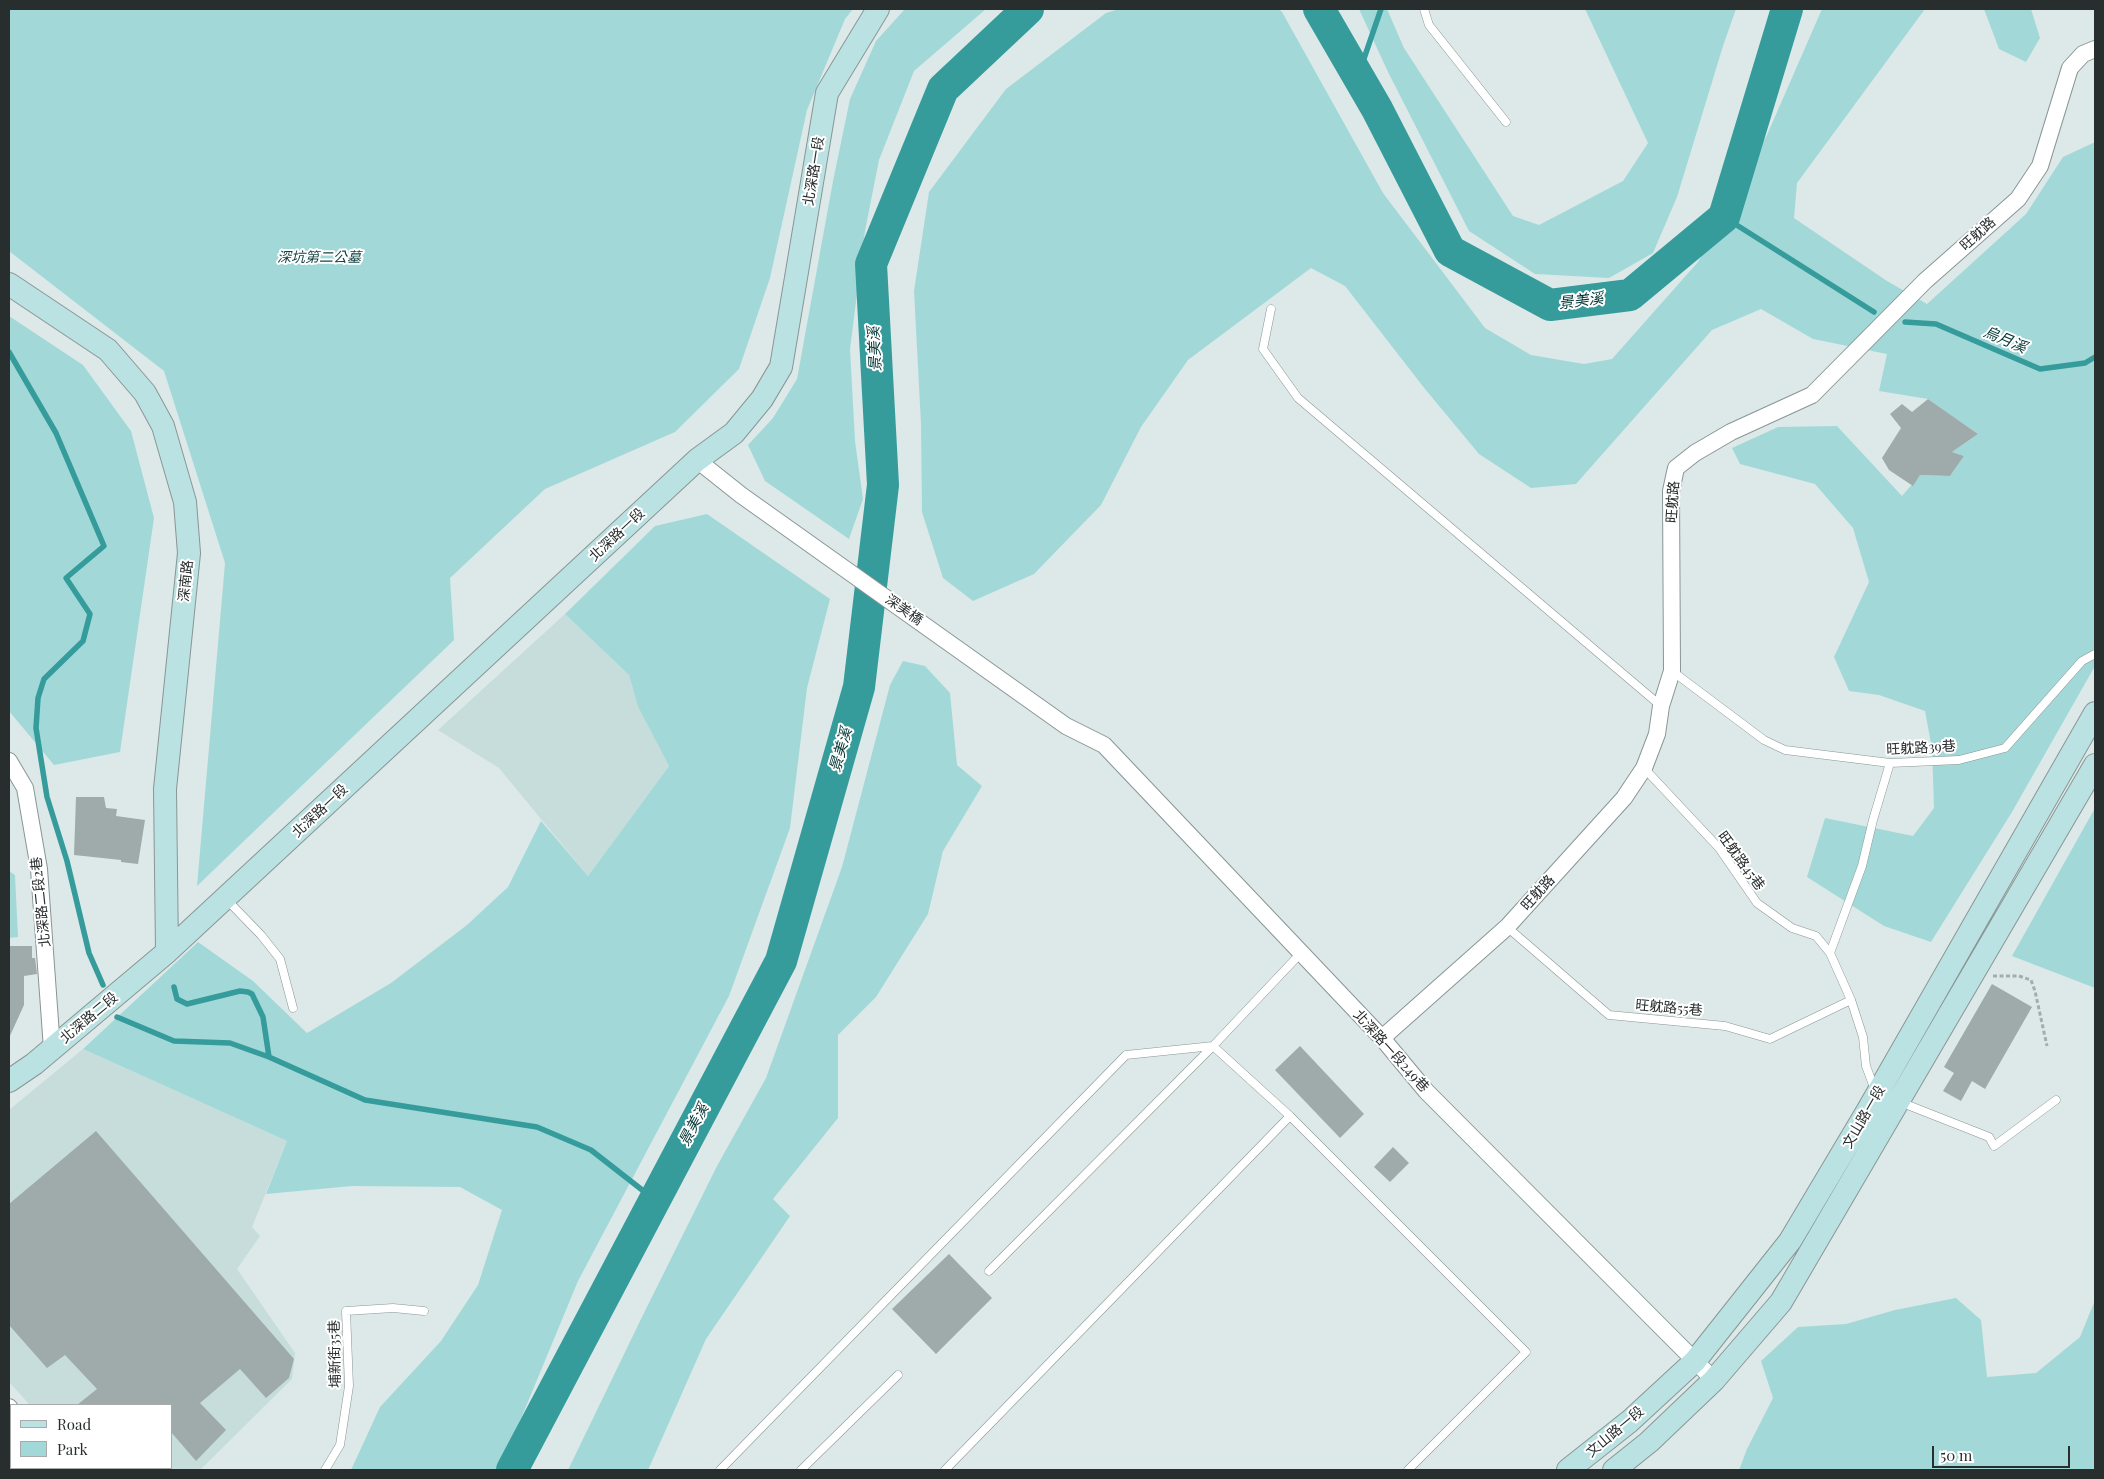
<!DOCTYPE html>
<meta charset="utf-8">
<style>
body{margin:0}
#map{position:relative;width:2104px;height:1479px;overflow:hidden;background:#dce9e8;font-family:"Playfair Display",serif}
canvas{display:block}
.frame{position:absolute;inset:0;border:10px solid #282d2d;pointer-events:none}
.legend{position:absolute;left:10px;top:1404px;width:162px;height:65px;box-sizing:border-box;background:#fff;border:1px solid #a9abab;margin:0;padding:6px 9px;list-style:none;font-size:15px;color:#282d2d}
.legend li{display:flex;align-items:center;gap:10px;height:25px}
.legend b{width:25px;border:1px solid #a9abab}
.scale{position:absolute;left:1932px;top:1446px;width:138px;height:22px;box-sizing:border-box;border:2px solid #282d2d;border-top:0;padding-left:6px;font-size:15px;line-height:18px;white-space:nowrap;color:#282d2d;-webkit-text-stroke:4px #fff;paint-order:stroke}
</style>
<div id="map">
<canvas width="2104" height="1479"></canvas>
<div class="frame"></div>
<ul class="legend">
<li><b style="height:6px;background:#bbe2e2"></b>Road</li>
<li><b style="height:14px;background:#a2d9d8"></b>Park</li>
</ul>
<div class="scale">50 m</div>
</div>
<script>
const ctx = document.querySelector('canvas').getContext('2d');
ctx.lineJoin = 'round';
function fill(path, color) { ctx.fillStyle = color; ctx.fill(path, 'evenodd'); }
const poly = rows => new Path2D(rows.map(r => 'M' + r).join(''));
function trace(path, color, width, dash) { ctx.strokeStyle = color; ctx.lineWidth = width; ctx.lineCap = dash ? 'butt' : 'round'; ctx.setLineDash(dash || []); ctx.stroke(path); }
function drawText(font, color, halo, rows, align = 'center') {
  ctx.font = font + ' "Playfair Display","Noto Sans TC",serif'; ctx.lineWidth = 4; ctx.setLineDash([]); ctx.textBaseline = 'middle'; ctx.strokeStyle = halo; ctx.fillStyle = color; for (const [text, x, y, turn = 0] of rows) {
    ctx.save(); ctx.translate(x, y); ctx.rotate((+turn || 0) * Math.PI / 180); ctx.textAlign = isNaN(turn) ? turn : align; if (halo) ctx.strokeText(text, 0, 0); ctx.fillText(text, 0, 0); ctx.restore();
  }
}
fill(poly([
 [565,614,629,675,638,707,669,766,588,876,499,768,438,730],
 [83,1049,287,1141,252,1227,260,1236,237,1269,295,1353,292,1379,200,1470,88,1470,86,1468,171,1468,171,1405,30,1405,9,1382,9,1110]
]), '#c6dddc');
fill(poly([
 [9,9,853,9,845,19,807,110,770,278,739,369,675,432,545,489,450,578,454,640,197,886,225,563,164,371,9,251],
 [905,9,986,9,914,71,879,160,865,231,850,349,855,441,863,499,849,539,765,481,748,445,773,418,797,379,833,181,850,99,876,41],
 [1119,9,1279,9,1282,12,1383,193,1485,328,1531,355,1584,364,1612,359,1698,262,1767,135,1822,9,1925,9,1797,183,1794,218,1887,281,1927,304,2026,214,2063,157,2095,142,2095,666,2012,812,1931,942,1884,926,1807,877,1825,818,1913,836,1934,808,1932,749,1925,711,1879,695,1849,691,1834,657,1869,582,1853,528,1815,484,1740,464,1732,448,1778,427,1837,426,1902,496,1920,475,1950,476,1964,456,1952,452,1978,434,1928,399,1879,391,1887,354,1813,339,1761,309,1712,330,1576,484,1531,488,1479,454,1425,389,1345,286,1311,268,1188,360,1141,427,1101,505,1034,574,973,601,943,578,922,512,921,424,914,291,929,192,1006,89,1106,13],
 [1359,9,1387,9,1404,48,1513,216,1539,225,1623,181,1648,143,1585,9,1736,9,1723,46,1677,197,1653,253,1609,278,1535,274,1469,231,1388,72],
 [1984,9,2031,9,2040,38,2026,62,1999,49],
 [9,316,83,365,131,431,154,518,120,752,54,765,9,711],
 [707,514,830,599,807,688,790,828,729,996,578,1281,503,1462,497,1470,351,1470,380,1407,441,1341,478,1285,502,1210,460,1187,352,1186,266,1194,287,1141,83,1049,198,942,253,981,307,1033,391,983,467,925,508,887,541,821,588,876,669,766,638,707,629,675,565,614,655,526],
 [903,661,925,666,950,693,957,765,982,786,943,851,928,914,876,997,838,1035,838,1118,773,1199,790,1216,706,1339,648,1470,568,1470,641,1319,717,1166,766,1078,842,867,890,685],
 [2095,808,2095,988,2012,956],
 [9,871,15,875,18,937,9,938],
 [1956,1298,1981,1320,1987,1377,2036,1373,2080,1337,2095,1300,2095,1470,1739,1470,1747,1449,1773,1398,1761,1361,1798,1327,1846,1324,1895,1310]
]), '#a2d9d8');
trace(poly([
 [1358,76,1381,9],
 [1724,217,1874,312],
 [1905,322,1936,324,2040,369,2085,363,2095,357],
 [9,352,56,433,104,546,66,578,90,614,83,641,44,679,38,698,36,728,47,797,67,861,89,953,103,985],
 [174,987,177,999,187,1004,240,991,248,992,252,994,263,1017,269,1057],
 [117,1017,174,1041,230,1043,269,1057,365,1100,537,1127,591,1150,655,1200]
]), '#359c9b', 5.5);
trace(poly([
 [1319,9,1377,109,1450,251,1550,305,1630,295,1724,217,1787,9],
 [512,1470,781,961,859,687,883,485,871,264,943,89,1028,9]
]), '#359c9b', 32);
fill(poly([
 [1928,399,1978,434,1952,452,1964,456,1950,476,1920,475,1913,486,1889,470,1882,458,1901,428,1890,414,1902,404,1912,412],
 [76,797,104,797,106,808,117,809,116,816,145,820,138,864,121,862,121,860,74,855],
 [9,946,32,946,32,958,35,958,37,974,24,976,24,1005,9,1038],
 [1992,984,2032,1007,1985,1089,1972,1081,1961,1101,1943,1091,1954,1073,1944,1067],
 [1300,1046,1364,1114,1340,1138,1275,1070],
 [96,1131,294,1359,289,1378,266,1398,240,1369,200,1403,226,1430,196,1461,171,1432,171,1405,77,1405,97,1389,65,1355,47,1368,9,1325,9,1204],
 [1393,1147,1409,1163,1390,1182,1374,1167],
 [949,1254,992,1298,936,1354,892,1309]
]), '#9eabaa');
const service = poly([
 [1424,9,1429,25,1506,122],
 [1271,309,1263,349,1298,398,1661,706],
 [1672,671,1764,740,1785,750,1890,763,1959,760,2005,748,2082,661,2095,654],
 [1644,768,1719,848,1757,903,1792,928,1816,936,1830,953,1851,1000,1863,1037,1866,1066,1875,1090],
 [227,900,261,935,280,959,293,1008],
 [1507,927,1609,1015,1725,1026,1770,1039,1851,1000],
 [1830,953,1862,866,1873,820,1890,763],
 [1300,954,1213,1046,1290,1116,1526,1352,1408,1470],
 [1900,1102,1989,1137,1994,1146,2056,1100],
 [989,1271,1213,1046],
 [325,1470,340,1445,349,1386,346,1311,393,1308,424,1311],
 [720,1470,1126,1055,1213,1046],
 [801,1470,898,1375],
 [945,1470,1290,1116]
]);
const minor = poly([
 [697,460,741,495,1066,726,1104,745,1382,1038,1426,1091,1714,1380],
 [9,761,25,788,39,869,52,1049],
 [1382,1038,1507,927,1624,798,1644,768,1657,734,1661,706,1672,671,1671,491,1676,468,1695,453,1731,432,1812,395,1925,281,2018,199,2040,166,2070,68,2083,54,2095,49],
 [9,1407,11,1410],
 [39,1468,40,1470]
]);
const secondary = poly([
 [9,284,108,350,145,393,163,426,185,502,189,553,165,789,167,952],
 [9,1081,34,1064,167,952,697,460,734,433,762,399,781,367,827,93,878,9],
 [1568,1470,1630,1421,1695,1361,1790,1241,1868,1110,2095,713],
 [1614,1470,1649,1442,1714,1380,1781,1302,2095,765]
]);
trace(service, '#899695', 9);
trace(minor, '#899695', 18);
trace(secondary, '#899695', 24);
trace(poly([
 [1993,976,2019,976,2031,980,2035,991,2047,1046]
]), '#a3adad', 3, [4, 2.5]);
trace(service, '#fff', 8);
trace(minor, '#fff', 16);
trace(secondary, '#bbe2e2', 22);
drawText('14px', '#282d2d', '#fff', [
 ["北深路一段",814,171,-81],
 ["旺躭路",1978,234,-42],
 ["旺躭路",1673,502,-86],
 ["北深路一段",617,535,-43],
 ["深南路",186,581,-84],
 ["深美橋",904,610,35],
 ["旺躭路39巷",1921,748,-3],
 ["北深路一段",320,811,-43],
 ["旺躭路45巷",1741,861,54],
 ["旺躭路",1538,893,-48],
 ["北深路二段2巷",41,902,-96],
 ["旺躭路55巷",1669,1008,5],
 ["北深路二段",89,1018,-40],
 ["北深路一段249巷",1391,1051,48],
 ["文山路一段",1864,1117,-60],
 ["埔新街35巷",335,1354,-91],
 ["文山路一段",1615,1432,-40]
]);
drawText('italic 14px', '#103f3e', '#fff', [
 ["深坑第二公墓",319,258]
]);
drawText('italic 15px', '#023433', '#fff', [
 ["景美溪",1581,301,-7],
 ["烏月溪",2005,340,23],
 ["景美溪",875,349,-93],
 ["景美溪",841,750,-74],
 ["景美溪",694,1125,-62]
]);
</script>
